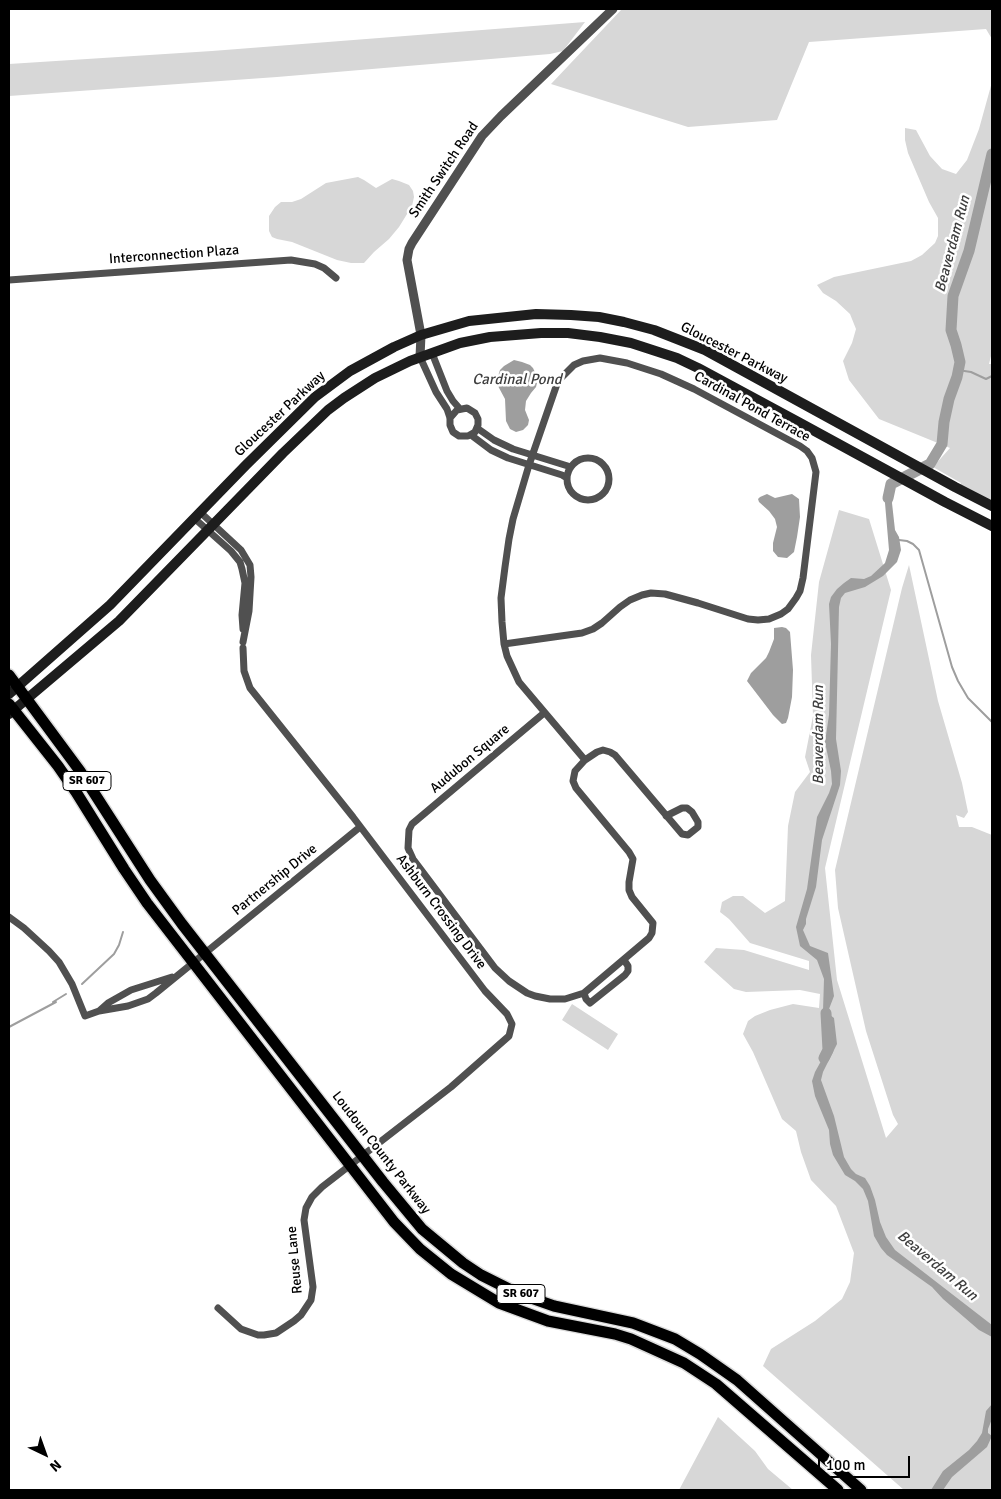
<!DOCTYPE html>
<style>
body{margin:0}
#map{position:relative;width:1001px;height:1499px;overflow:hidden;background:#fff;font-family:Signika,sans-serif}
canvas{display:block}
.frame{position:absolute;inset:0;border:10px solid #000;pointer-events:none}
.north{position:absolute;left:20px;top:1429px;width:50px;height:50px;-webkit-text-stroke:4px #fff;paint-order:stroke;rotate:138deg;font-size:14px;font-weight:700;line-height:20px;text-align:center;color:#000}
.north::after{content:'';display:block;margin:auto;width:18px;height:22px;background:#000;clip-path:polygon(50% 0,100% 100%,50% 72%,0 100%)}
.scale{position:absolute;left:818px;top:1456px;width:92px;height:22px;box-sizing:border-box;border:2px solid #000;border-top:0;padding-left:6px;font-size:15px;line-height:18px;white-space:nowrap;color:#000;-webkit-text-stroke:4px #fff;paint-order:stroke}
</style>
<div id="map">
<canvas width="1001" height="1499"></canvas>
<div class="frame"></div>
<div class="north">N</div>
<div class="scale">100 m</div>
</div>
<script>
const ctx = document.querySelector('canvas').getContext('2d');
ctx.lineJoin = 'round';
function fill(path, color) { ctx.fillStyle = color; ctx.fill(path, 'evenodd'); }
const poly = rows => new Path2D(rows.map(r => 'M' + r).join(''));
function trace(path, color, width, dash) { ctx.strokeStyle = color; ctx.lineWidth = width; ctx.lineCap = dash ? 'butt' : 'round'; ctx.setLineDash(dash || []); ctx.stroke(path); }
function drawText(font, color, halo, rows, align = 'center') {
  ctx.font = font + ' Signika,sans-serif'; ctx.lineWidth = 5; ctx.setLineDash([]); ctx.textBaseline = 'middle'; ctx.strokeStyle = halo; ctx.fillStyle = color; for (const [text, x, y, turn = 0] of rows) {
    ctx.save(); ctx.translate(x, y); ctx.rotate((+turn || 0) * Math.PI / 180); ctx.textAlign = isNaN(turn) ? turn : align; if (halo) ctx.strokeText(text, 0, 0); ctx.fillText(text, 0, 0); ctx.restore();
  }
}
fill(poly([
 [622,9,992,9,992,39,986,29,809,42,777,120,688,127,551,84],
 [585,22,563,51,550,54,277,77,9,96,9,64,212,51],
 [992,82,992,356,991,356,989,364,992,364,992,502,960,485,961,483,933,467,950,448,879,419,849,380,843,361,852,343,856,329,850,314,836,301,823,293,817,285,834,277,911,261,922,255,935,243,938,236,938,218,929,202,908,153,905,140,905,128,916,130,930,156,942,169,956,174,967,160,979,129],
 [358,177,364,180,376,188,392,179,399,181,409,185,413,191,414,197,412,206,399,227,389,239,374,252,364,263,351,263,337,260,292,242,277,239,272,237,269,231,269,216,275,207,281,202,292,202,301,199,326,183],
 [839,510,869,519,891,590,825,868,837,980,886,1138,898,1124,893,1115,866,1031,838,908,835,870,902,588,909,565,938,701,962,783,968,812,964,818,956,815,959,827,972,827,992,835,992,1490,904,1490,763,1366,771,1349,815,1321,842,1299,850,1282,854,1253,836,1206,811,1180,801,1152,796,1131,782,1119,753,1052,743,1034,748,1021,755,1016,770,1010,793,1004,819,1008,820,994,800,990,746,992,734,989,704,962,716,948,744,950,809,970,809,961,750,943,729,919,720,912,722,902,733,896,743,896,765,913,785,901,788,826,795,792,810,772,805,757,813,716,811,655,819,582],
 [572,1004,618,1034,608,1050,562,1020],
 [718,1417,755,1451,768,1469,793,1490,679,1490]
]), '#d7d7d7');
fill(poly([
 [514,360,522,362,530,365,533,368,538,379,536,387,531,393,526,401,525,410,529,420,528,425,523,430,516,432,510,429,506,421,505,399,498,386,497,379,500,370,504,366],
 [887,484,891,484,894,489,892,503,895,530,899,537,901,550,897,562,883,576,865,587,845,593,841,598,839,607,836,739,841,771,840,785,822,840,816,887,806,919,806,924,803,930,810,946,828,953,834,996,829,1009,830,1015,834,1018,837,1044,823,1072,821,1080,834,1116,844,1157,851,1169,856,1174,865,1178,870,1186,875,1200,880,1222,886,1237,895,1250,992,1325,992,1337,979,1330,943,1299,932,1287,887,1255,881,1248,874,1236,868,1201,863,1189,855,1181,845,1175,833,1155,830,1144,829,1130,815,1096,812,1081,815,1072,826,1052,828,1043,823,1011,824,979,817,960,800,946,796,927,807,889,817,817,829,793,832,784,831,771,825,742,829,715,831,644,829,604,831,597,837,589,844,583,851,578,864,579,871,576,885,563,889,550,885,503],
 [767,494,775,498,792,494,799,499,800,517,797,537,794,552,787,558,778,557,773,551,773,543,777,527,775,519,769,511,759,502,758,499,760,497],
 [782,627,786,628,790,632,793,670,792,697,788,718,786,723,782,724,773,715,747,681,751,673,766,658,769,652,774,639,774,628],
 [992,1404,992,1419,988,1429,988,1433,992,1436,987,1447,952,1477,943,1490,931,1490,943,1471,969,1450,977,1441,982,1433,986,1411]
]), '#9e9e9e');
trace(poly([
 [958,370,971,372,986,379,992,376],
 [899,540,907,541,913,544,919,550,952,667,958,681,968,698,992,722],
 [82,984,114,954,119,945,123,932],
 [53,1002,66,994],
 [9,1027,56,1002]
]), '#9e9e9e', 2);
trace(poly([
 [888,498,891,484,930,464,942,444,944,422,949,399,957,377,960,362,956,345,951,330,953,296,969,251,992,154],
 [824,1058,828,1050,826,1013]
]), '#9e9e9e', 11);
const primary = poly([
 [9,675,80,771,150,880,182,924,383,1182,422,1229,463,1263,481,1275,517,1293,554,1306,633,1323,675,1339,700,1354,737,1380,861,1490],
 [9,704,58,766,76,792,124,869,147,903,394,1222,420,1249,451,1274,499,1303,548,1321,615,1334,631,1339,684,1363,716,1384,838,1490]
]);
trace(primary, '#dbdbdb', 14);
trace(poly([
 [9,280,291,260,315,264,324,268,336,278],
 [432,353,447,391,453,401,460,409],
 [420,357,436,392,447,409,450,418,450,425,453,432,459,436,468,436,475,432,478,425,478,419,475,413,467,408,457,410,450,418],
 [477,428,494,440,513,449,571,467],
 [471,435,491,450,508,458,562,475,567,478],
 '567 479a21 21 0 1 1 42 0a21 21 0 1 1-42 0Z',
 [200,512,241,550,250,565,251,577,249,611,243,642],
 [194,518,231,551,240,562,242,569,245,583,242,615,243,629],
 [504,644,582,633,593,629,602,623,620,607,630,600,642,595,651,593,665,594,698,603,748,619,758,620,769,619,781,614,788,609,796,598,800,591,803,578,816,472,812,458,807,451,800,446,694,389,661,374,627,363,600,358,583,361,574,365,558,381,529,465,513,519,509,539,505,567,501,598,502,622,504,644,507,656,519,682,585,760],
 [544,713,412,824,409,830,408,848,413,859,495,968,509,981,527,993,535,996,550,999,565,999,584,993],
 [9,917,24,928,49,951,59,962,72,984,85,1016,99,1011,128,1006,148,999,156,993,360,827],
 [624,960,628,966,628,971,625,975,590,1003,586,999,584,993,649,938,652,933,653,923,632,897,629,890,629,882,633,859,629,852,576,788,573,781,575,771,585,760,597,752,603,750,610,752,615,755,632,775,654,801,682,834,688,835,698,827,698,822,692,812,687,808,682,808,666,816],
 [99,1011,108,1003,131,990,172,977],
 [218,1308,241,1329,258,1335,264,1335,276,1333,294,1321,301,1315,311,1300,313,1287,304,1220,306,1208,312,1197,322,1187,451,1087,509,1036,512,1024,507,1014,485,991,353,817,250,688,244,671,243,648]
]), '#505050', 7);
trace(poly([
 [420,357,421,335,407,260,409,249,412,243,482,136,501,116,613,9]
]), '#505050', 9);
trace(poly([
 [9,694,110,605,246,465,315,397,350,371,394,347,421,335,469,321,536,314,571,315,599,317,624,322,654,330,705,350,955,487,992,506],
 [9,714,119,621,283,453,328,410,344,398,375,378,410,361,460,343,490,337,541,333,568,333,600,337,631,343,677,358,698,368,800,423,945,502,992,526]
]), '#1d1d1d', 10);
trace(primary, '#000', 11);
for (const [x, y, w] of [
 [87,781,48],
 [521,1294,48]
]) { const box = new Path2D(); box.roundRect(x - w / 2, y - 9.5, w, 19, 4); ctx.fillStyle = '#fff'; ctx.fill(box); trace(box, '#000', 1); }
drawText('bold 12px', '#000', null, [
 ["SR 607",87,781],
 ["SR 607",521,1294]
]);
drawText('14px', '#000', '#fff', [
 ["Smith Switch Road",444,170,-56],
 ["Interconnection Plaza",174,255,-4],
 ["Gloucester Parkway",734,353,27],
 ["Cardinal Pond Terrace",752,407,29],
 ["Gloucester Parkway",280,414,-43],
 ["Audubon Square",470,759,-40],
 ["Partnership Drive",275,880,-39],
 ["Ashburn Crossing Drive",441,912,53],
 ["Loudoun County Parkway",381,1153,52],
 ["Reuse Lane",295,1260,-95]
]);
drawText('italic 15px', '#3f3f3f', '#fff', [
 ["Beaverdam Run",953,244,-75],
 ["Cardinal Pond",517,380],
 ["Beaverdam Run",819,735,-90],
 ["Beaverdam Run",937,1266,40]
]);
</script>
